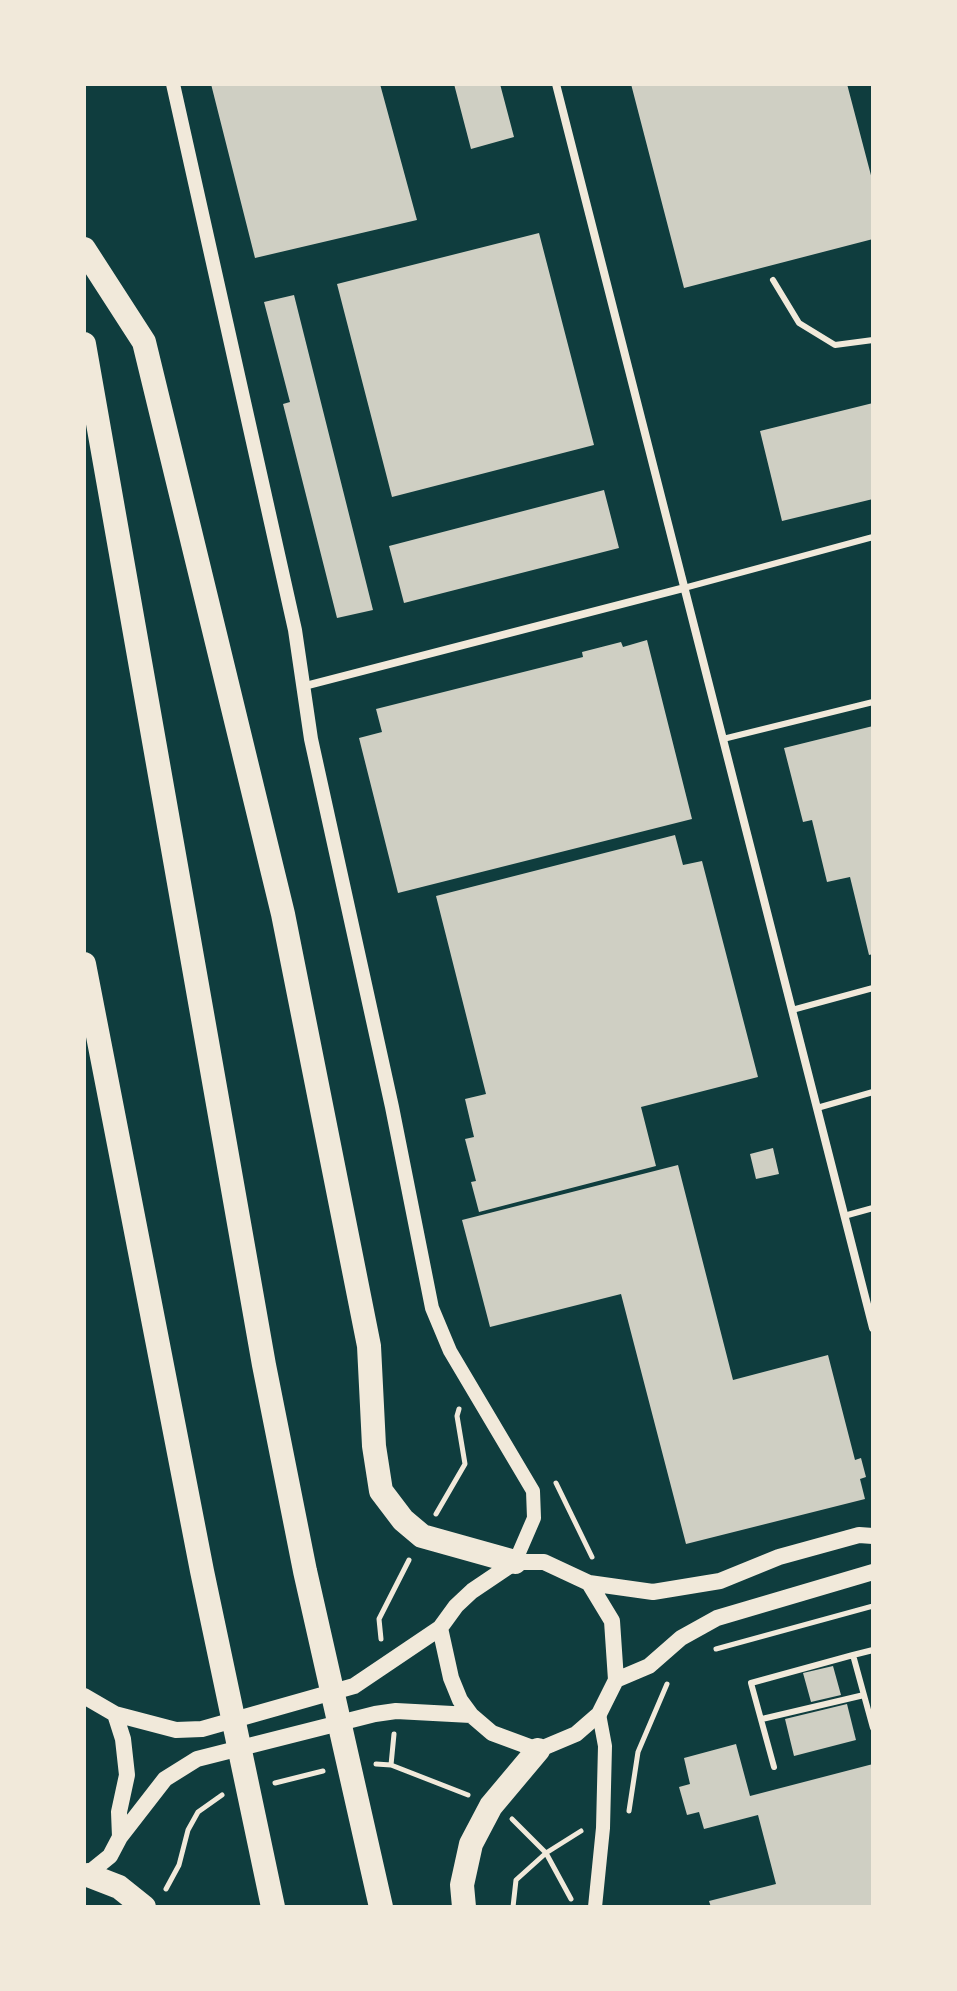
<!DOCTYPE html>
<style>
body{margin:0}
#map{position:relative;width:957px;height:1991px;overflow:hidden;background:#0f3d3e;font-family:"Noto Sans",sans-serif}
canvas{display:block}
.frame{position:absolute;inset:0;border:86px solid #f1e9da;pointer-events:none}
</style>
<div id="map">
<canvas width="957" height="1991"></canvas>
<div class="frame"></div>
</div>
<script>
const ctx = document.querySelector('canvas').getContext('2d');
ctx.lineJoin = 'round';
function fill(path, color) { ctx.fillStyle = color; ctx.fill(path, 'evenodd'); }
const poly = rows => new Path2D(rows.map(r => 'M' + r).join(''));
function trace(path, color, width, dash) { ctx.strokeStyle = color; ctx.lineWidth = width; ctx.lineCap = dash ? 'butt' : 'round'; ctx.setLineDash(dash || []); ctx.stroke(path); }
fill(poly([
 [211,84,380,84,417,220,255,258],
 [454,84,500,84,514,137,471,149],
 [631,84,847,84,873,183,873,239,684,288],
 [539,233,594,445,392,497,337,284],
 [294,295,373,610,337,618,283,404,290,402,264,302],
 [873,403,873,499,782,521,760,431],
 [604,490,619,548,404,603,389,546],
 [647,640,692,819,398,893,359,738,382,732,376,709,583,657,582,652,621,642,623,647],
 [873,726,873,954,869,955,850,877,827,882,812,820,803,822,784,748],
 [675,835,683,865,702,861,758,1077,641,1107,656,1166,479,1212,471,1182,476,1181,465,1139,474,1137,465,1099,486,1094,436,896],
 [773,1148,779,1174,756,1179,750,1154],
 [678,1165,733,1380,828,1355,855,1460,861,1458,866,1477,860,1479,865,1499,686,1544,621,1294,490,1327,462,1220],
 [833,1666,841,1695,811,1702,803,1673],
 [847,1704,856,1740,794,1756,785,1719],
 [736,1744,750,1796,873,1764,873,1907,711,1907,709,1901,776,1884,758,1815,704,1829,699,1812,687,1815,679,1787,690,1784,684,1758]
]), '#cfcfc3');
trace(poly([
 [556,1483,592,1557],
 [436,1514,465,1464,457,1416,459,1409],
 [381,1639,379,1619,409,1560],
 [716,1649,873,1606],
 [376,1764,391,1765,468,1795],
 [391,1765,394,1734],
 [275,1783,323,1771],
 [629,1811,638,1752,667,1684],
 [512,1819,546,1853,581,1831],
 [166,1889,179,1865,188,1830,198,1812,222,1795],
 [513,1907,516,1880,546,1853,571,1899]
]), '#f1e9da', 5);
trace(poly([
 [773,280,799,323,835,345,873,340],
 [684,588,873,537],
 [723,739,873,702],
 [792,1010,873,988],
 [817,1108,873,1092],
 [844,1216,873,1208],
 [853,1655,873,1650],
 [762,1719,864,1695],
 [774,1767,751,1683,853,1655,873,1728]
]), '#f1e9da', 6);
trace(poly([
 [556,84,873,1328],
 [301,687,684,588]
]), '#f1e9da', 8);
trace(poly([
 [173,84,295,630,311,739,392,1107,432,1308,450,1351,533,1491,534,1518,515,1562],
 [595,1907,603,1828,605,1746,599,1714]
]), '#f1e9da', 14);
trace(poly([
 [589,1583,653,1592,720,1581,779,1557,859,1535,873,1536],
 [440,1628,451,1678,460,1700,471,1715,492,1733,538,1750,576,1734,599,1714,616,1680],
 [616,1680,649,1666,681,1638,717,1618,873,1572],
 [84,1696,115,1714,176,1730,202,1729,354,1686,440,1628,456,1606,472,1591,515,1562,544,1562,589,1583,612,1621,616,1680],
 [115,1714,123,1739,127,1775,119,1812,120,1837],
 [84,1877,110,1856,120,1837,165,1779,197,1759,375,1714,396,1711,471,1715]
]), '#f1e9da', 16);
trace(poly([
 [84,249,144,342,283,914,369,1346,374,1446,381,1491,403,1520,422,1536,515,1562],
 [84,344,264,1365,305,1571,381,1907],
 [84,964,202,1571,273,1907],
 [88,1875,119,1887,144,1907],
 [464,1907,462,1885,471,1844,491,1806,538,1750]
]), '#f1e9da', 24);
</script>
